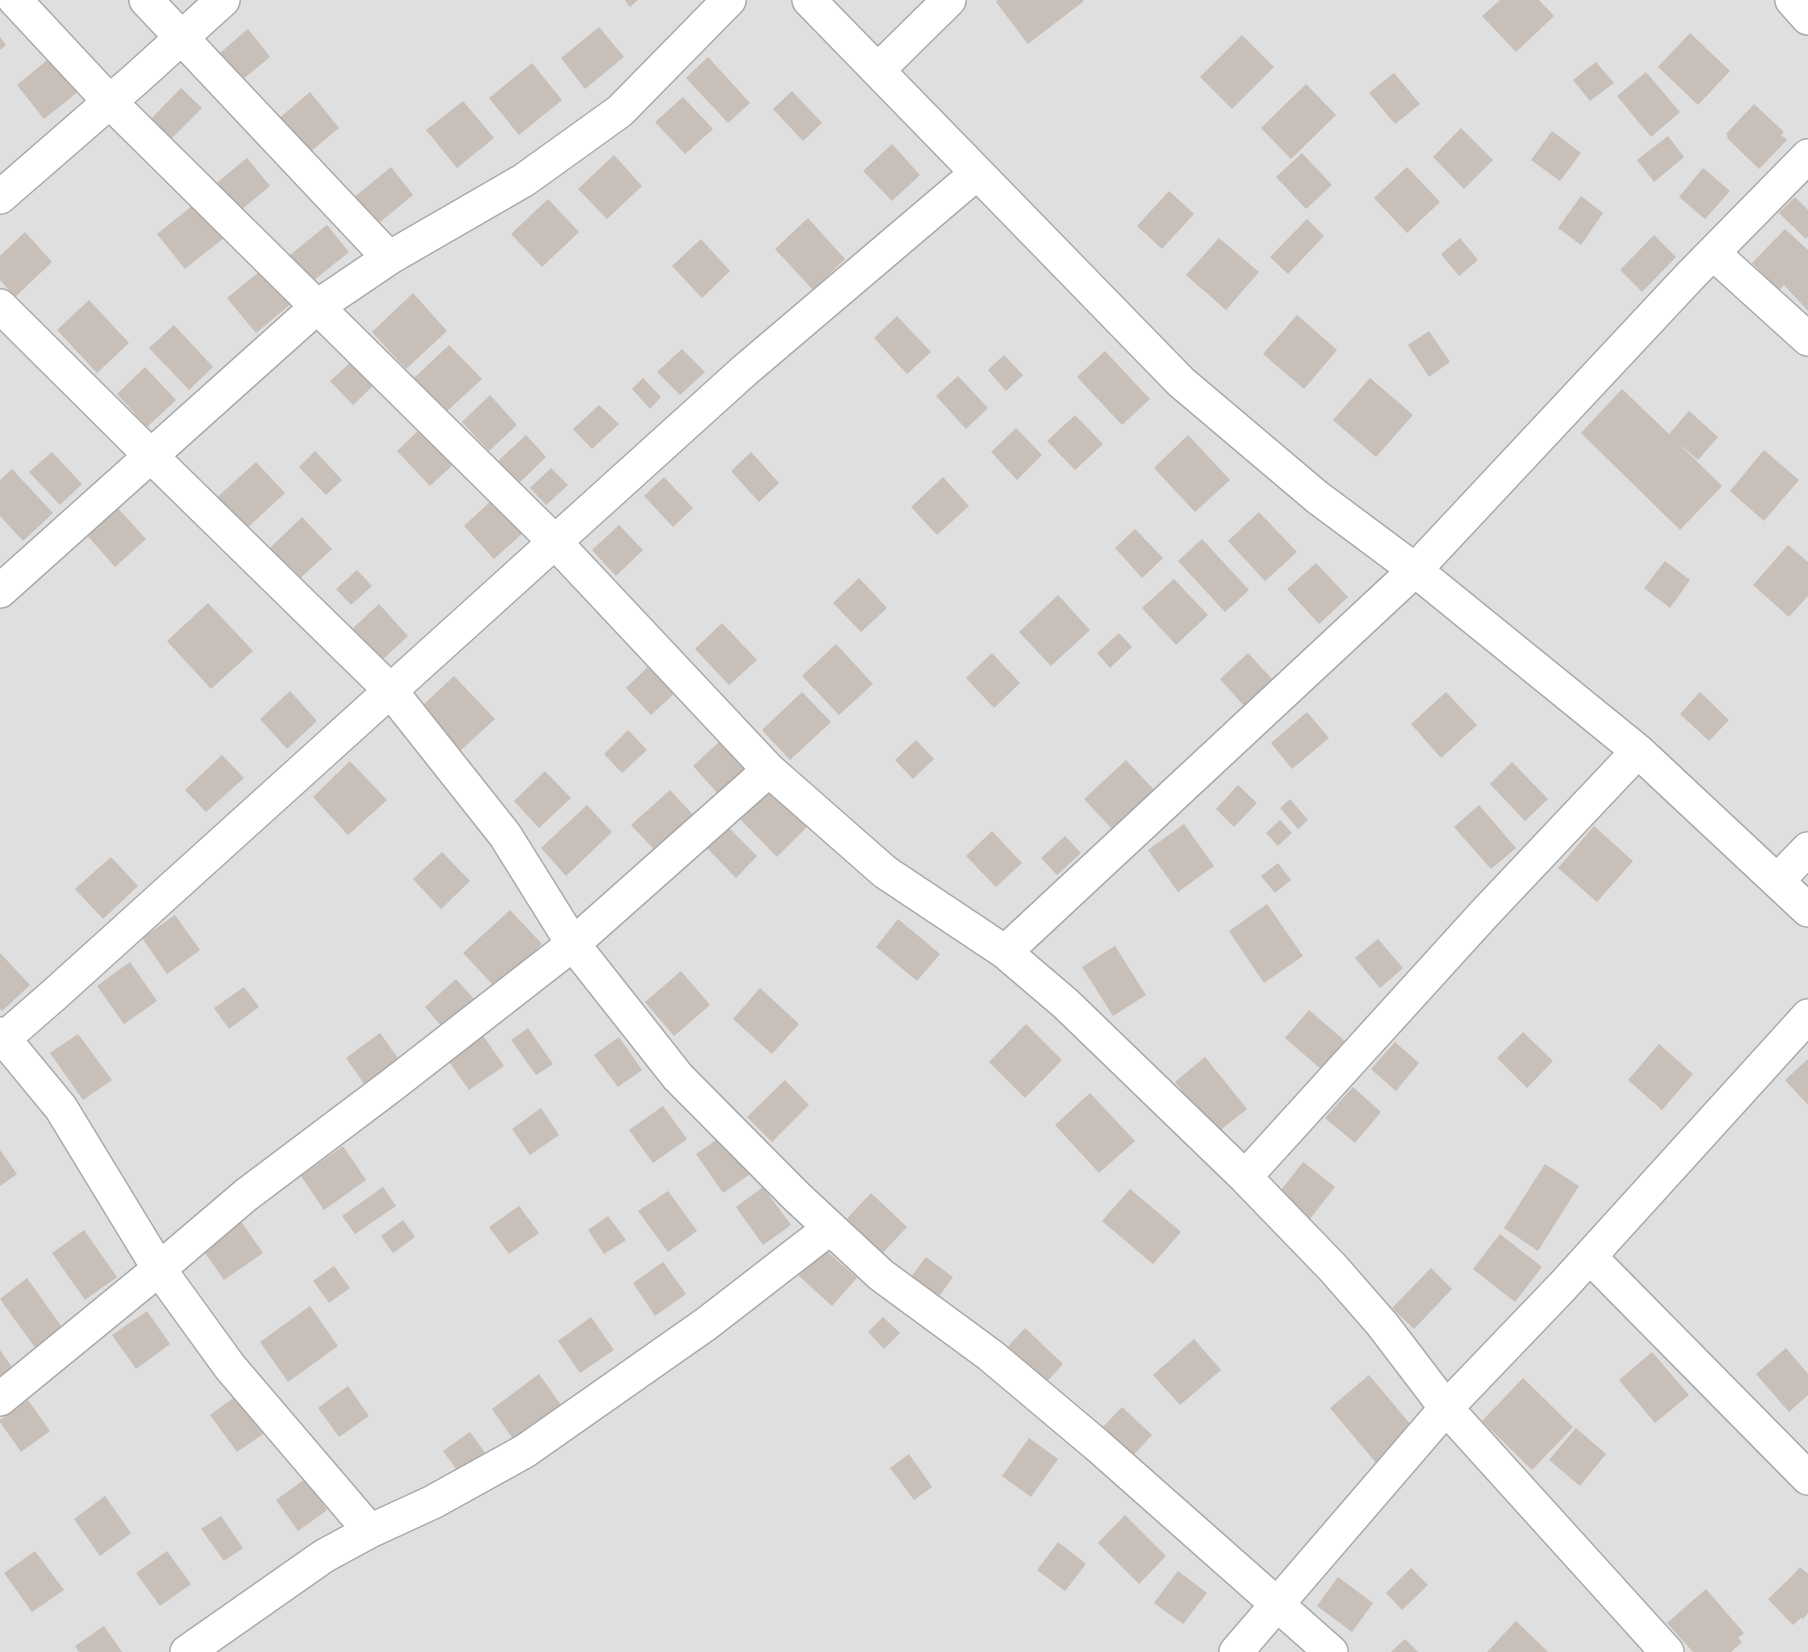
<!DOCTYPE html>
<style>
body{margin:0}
canvas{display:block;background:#f2efe9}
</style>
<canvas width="1808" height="1652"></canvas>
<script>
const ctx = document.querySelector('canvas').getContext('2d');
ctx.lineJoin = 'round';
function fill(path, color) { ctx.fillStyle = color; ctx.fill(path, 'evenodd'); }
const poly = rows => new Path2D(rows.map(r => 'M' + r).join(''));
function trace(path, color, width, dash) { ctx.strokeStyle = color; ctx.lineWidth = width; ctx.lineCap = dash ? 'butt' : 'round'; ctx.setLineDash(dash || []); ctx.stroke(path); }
fill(poly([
 [0,0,1808,0,1808,1652,0,1652]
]), '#e0dfdf');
fill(poly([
 [625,0,638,0,630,7],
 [998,0,1083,0,1084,1,1028,44,996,2],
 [1500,0,1539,0,1554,16,1516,52,1482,16],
 [599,27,624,57,585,89,561,58],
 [248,29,270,57,236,85,214,58],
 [1690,33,1730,71,1698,105,1658,67],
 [1242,35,1274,67,1232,109,1200,77],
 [0,37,6,45,0,50],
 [51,57,79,91,44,119,17,85],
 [708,57,750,103,728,123,686,78],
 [1596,62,1614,83,1590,101,1573,80],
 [532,63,562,100,519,135,489,98],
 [1646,72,1680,112,1651,137,1617,96],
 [1394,73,1420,104,1395,124,1369,93],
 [1306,84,1336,115,1291,159,1261,128],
 [181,88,202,108,170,140,150,120],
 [792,91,822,123,803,141,773,109],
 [310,92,339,128,305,156,277,120],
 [683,97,713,129,685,154,655,122],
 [463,101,494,138,457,168,426,130],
 [1754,104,1784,132,1781,135,1787,140,1759,169,1727,138,1728,136,1726,134],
 [1461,128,1493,160,1464,189,1433,157],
 [1552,131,1581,153,1560,181,1531,160],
 [1668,136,1684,157,1654,182,1637,160],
 [892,144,920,175,892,201,863,171],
 [1302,153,1332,185,1306,209,1276,177],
 [614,155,642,186,607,219,578,189],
 [247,158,270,186,236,214,213,186],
 [391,167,413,195,374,227,352,199],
 [1407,167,1440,202,1407,233,1374,198],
 [1703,168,1730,191,1705,219,1679,197],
 [1169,191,1194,214,1162,249,1137,226],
 [1581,196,1603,213,1581,245,1558,228],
 [1795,197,1808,210,1808,237,1806,239,1779,213],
 [548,199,579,232,542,267,511,234],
 [197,202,225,237,185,269,157,234],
 [808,218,845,259,813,290,775,249],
 [1307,219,1324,236,1288,274,1270,257],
 [327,225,349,252,307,286,285,259],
 [1785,229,1808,250,1808,311,1784,285,1779,290,1752,263],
 [25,232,52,262,15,297,0,280,0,256],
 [1654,235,1676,257,1642,292,1620,270],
 [1219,238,1259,272,1226,310,1186,275],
 [1460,238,1478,260,1459,276,1441,254],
 [701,239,730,271,702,298,672,266],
 [264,268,292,303,256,333,227,298],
 [413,293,447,331,406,369,372,332],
 [89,300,129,343,97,373,57,330],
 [1297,315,1337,350,1304,389,1263,354],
 [897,316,931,352,907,374,874,338],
 [174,325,213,367,189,390,149,348],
 [1429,331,1450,362,1429,377,1408,345],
 [449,345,482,379,446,412,414,378],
 [682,349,705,372,680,395,657,372],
 [1105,351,1150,399,1122,425,1077,377],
 [1004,355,1023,375,1006,391,988,370],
 [353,360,375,384,353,405,330,381],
 [145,367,176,400,147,427,117,394],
 [958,376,988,408,966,429,936,396],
 [643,378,661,397,650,409,632,389],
 [1370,378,1413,415,1376,457,1333,420],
 [1622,389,1669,434,1689,411,1718,437,1698,460,1678,443,1722,486,1680,530,1581,433],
 [490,395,517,425,489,451,462,422],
 [599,405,619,424,592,449,573,429],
 [1075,415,1103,444,1075,470,1047,441],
 [421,428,455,463,430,486,397,451],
 [1016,428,1042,455,1017,480,991,452],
 [526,435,546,457,518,484,497,462],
 [1188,435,1230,480,1195,512,1154,468],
 [1764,450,1799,480,1764,521,1730,491],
 [315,451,342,480,326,495,299,467],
 [52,452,82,484,60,505,29,472],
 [751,452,779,483,759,502,731,471],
 [256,462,285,493,243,532,213,501],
 [551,468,568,485,546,505,530,488],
 [12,469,53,513,23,541,0,516,0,480],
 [664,477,693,508,673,527,644,496],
 [943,477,969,506,937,535,911,507],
 [493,499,524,532,494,559,464,526],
 [115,505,146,539,115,567,85,533],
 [1259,512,1297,552,1265,581,1228,541],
 [302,517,332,549,297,581,268,550],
 [619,525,643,550,616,576,592,550],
 [1135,529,1163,558,1142,578,1115,548],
 [1202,539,1249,590,1225,612,1178,561],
 [1788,545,1808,562,1808,596,1789,617,1753,585],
 [1665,561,1690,580,1670,608,1644,588],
 [1316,563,1348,597,1319,624,1287,589],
 [357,570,372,586,351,605,336,589],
 [859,578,887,608,861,632,833,603],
 [1174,579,1208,615,1176,645,1142,608],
 [1058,595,1090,630,1051,666,1019,632],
 [208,603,253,651,211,689,167,641],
 [379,604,408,636,381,661,351,630],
 [722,623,757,660,729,685,695,649],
 [1119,633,1132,647,1110,668,1097,653],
 [836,644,873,684,839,715,802,676],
 [992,653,1020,683,994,708,966,678],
 [1248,653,1274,681,1245,707,1220,679],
 [651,664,676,692,651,715,626,688],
 [454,676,495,719,460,751,420,708],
 [290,691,317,721,287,749,260,719],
 [802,692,831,722,790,760,762,730],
 [1446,692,1477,725,1441,758,1411,724],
 [1700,692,1729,720,1709,741,1680,714],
 [1307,712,1329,738,1292,769,1271,743],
 [628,730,647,750,622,773,604,754],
 [916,740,934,759,913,779,895,760],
 [719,742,748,773,722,798,693,766],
 [222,755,244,778,206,812,185,790],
 [1126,760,1155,791,1113,830,1084,799],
 [350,761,387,800,348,835,313,797],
 [1512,762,1548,799,1525,821,1490,784],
 [545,771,571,798,539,828,514,801],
 [773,785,810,824,777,857,739,818],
 [1238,785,1257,803,1234,827,1216,809],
 [670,790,698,820,660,856,631,825],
 [1290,799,1308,820,1298,829,1280,808],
 [587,805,612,832,566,876,541,848],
 [1479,805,1516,848,1491,869,1454,827],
 [1280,820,1292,833,1278,846,1266,833],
 [1184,824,1214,866,1178,892,1148,850],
 [726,825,757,856,736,878,705,846],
 [1594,826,1633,861,1597,902,1558,868],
 [992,831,1022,863,996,887,966,856],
 [1065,836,1081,853,1057,875,1041,858],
 [442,852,470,881,441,909,413,879],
 [111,857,138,886,103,919,75,889],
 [1278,863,1291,880,1275,893,1261,876],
 [1267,904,1303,956,1264,983,1229,931],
 [510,910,542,944,495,987,463,953],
 [175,915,200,950,167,974,142,938],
 [898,919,940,954,917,981,876,947],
 [1378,939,1403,968,1380,988,1355,958],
 [1115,946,1146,995,1113,1016,1082,967],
 [0,953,30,985,2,1011,0,1009],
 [130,962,157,1001,124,1024,97,986],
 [681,971,710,1005,674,1036,645,1002],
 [456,979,474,999,443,1028,425,1007],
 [244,987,259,1007,229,1029,214,1008],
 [760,988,799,1024,772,1054,733,1019],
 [1309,1010,1346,1042,1322,1070,1285,1038],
 [1026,1024,1062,1060,1025,1098,989,1062],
 [528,1028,553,1064,536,1075,511,1040],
 [1523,1032,1553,1061,1527,1088,1497,1058],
 [380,1033,400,1061,365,1085,346,1058],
 [78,1034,112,1080,83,1100,50,1053],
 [482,1034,504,1066,469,1090,447,1059],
 [619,1037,642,1070,618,1087,594,1055],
 [1395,1042,1419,1063,1396,1091,1371,1069],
 [1659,1044,1693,1074,1662,1110,1628,1080],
 [1205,1057,1247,1109,1217,1133,1175,1082],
 [1808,1059,1808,1105,1785,1080],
 [785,1080,809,1105,772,1142,747,1117],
 [1353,1087,1381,1112,1355,1143,1325,1118],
 [1090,1093,1135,1141,1099,1173,1055,1125],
 [663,1106,687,1139,653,1163,629,1130],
 [541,1108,559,1135,530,1155,512,1129],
 [722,1136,749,1175,723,1193,696,1154],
 [343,1146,366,1180,324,1210,301,1176],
 [0,1150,17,1174,0,1186],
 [1303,1162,1335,1187,1309,1220,1278,1194],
 [1545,1164,1579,1186,1538,1251,1504,1228],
 [383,1187,396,1206,355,1234,342,1216],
 [763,1187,791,1225,763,1245,736,1207],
 [1130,1189,1181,1232,1153,1264,1102,1221],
 [668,1191,697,1231,668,1252,638,1211],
 [871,1193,907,1227,876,1260,840,1226],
 [519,1206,539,1233,509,1254,489,1227],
 [608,1216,626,1240,604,1254,588,1230],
 [240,1220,263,1253,224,1280,201,1247],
 [403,1220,415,1237,393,1253,381,1236],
 [84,1230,117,1277,85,1300,52,1253],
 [1500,1234,1542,1267,1515,1302,1473,1269],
 [823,1248,857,1278,832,1306,799,1276],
 [926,1257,953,1277,932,1306,905,1285],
 [663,1262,686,1294,655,1316,633,1283],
 [334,1266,350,1288,329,1303,313,1281],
 [1431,1268,1452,1289,1414,1329,1392,1308],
 [27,1278,64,1330,36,1349,0,1299],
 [310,1306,338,1346,288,1382,260,1342],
 [147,1311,170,1344,136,1369,112,1335],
 [591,1317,614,1350,580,1373,558,1341],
 [883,1317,900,1333,884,1349,868,1332],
 [1025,1328,1063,1364,1041,1388,1003,1352],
 [1194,1339,1221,1370,1180,1405,1153,1375],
 [1786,1348,1808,1374,1808,1395,1789,1412,1756,1374],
 [0,1350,12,1367,0,1376],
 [1652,1352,1689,1395,1655,1423,1619,1380],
 [539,1374,566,1412,518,1446,492,1409],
 [1369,1375,1416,1431,1377,1464,1330,1408],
 [1523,1378,1573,1427,1532,1470,1482,1421],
 [348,1386,369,1416,339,1437,318,1408],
 [236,1396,263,1434,237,1452,210,1415],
 [28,1400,50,1431,21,1452,0,1422,0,1420],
 [1122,1407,1152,1435,1128,1461,1097,1433],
 [1576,1428,1606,1454,1580,1486,1549,1460],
 [470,1432,486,1454,459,1473,443,1451],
 [1029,1438,1058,1459,1031,1497,1002,1476],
 [909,1454,932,1487,914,1500,890,1468],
 [305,1479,327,1510,298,1531,276,1500],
 [105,1496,131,1533,100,1556,74,1519],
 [1125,1515,1166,1556,1139,1584,1098,1543],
 [221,1516,243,1548,224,1561,201,1529],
 [1058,1542,1086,1564,1065,1591,1037,1570],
 [35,1551,64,1590,32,1612,4,1573],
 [167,1551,191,1584,160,1606,136,1573],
 [1800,1567,1808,1574,1808,1613,1803,1619,1801,1618,1793,1625,1768,1599,1793,1575],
 [1411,1568,1428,1585,1402,1610,1386,1593],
 [1178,1571,1207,1593,1183,1624,1154,1603],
 [1338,1577,1373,1603,1352,1632,1317,1606],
 [1706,1589,1744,1633,1738,1638,1742,1642,1731,1652,1693,1652,1667,1623],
 [1516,1621,1548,1652,1487,1652],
 [104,1626,122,1652,79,1652,75,1646],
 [1405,1639,1418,1652,1391,1652]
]), '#c7bfb8');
const minor = poly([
 [15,0,110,102,554,541,769,770,885,872,1005,952,1066,1004,1245,1177,1333,1268,1382,1324,1446,1408,1667,1652],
 [146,0,389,258],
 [809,0,1181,382,1317,497,1415,570,1638,751,1808,910],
 [1792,0,1808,18],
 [878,70,949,0],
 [0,197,137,78,223,0],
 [1713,253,1808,339],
 [0,306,151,456,390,690,505,835,573,944,678,1077,797,1197,881,1275,990,1355,1097,1445,1331,1652],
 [0,591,318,306,389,258,524,180,620,111,729,0],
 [1777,881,1808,849],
 [1005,952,1415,570,1692,274,1808,156],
 [0,1034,61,1108,159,1269,230,1367,370,1531],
 [0,1042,55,994,744,371,977,173],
 [1245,1177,1484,914,1638,751],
 [1590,1257,1808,1478],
 [0,1399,159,1269,246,1195,392,1085,573,944,769,770],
 [187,1652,324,1556,370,1531,433,1502,525,1451,706,1324,830,1228],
 [1236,1652,1446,1408,1562,1287,1808,1016]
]);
trace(minor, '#a9a9a9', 36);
trace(minor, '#fff', 33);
</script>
